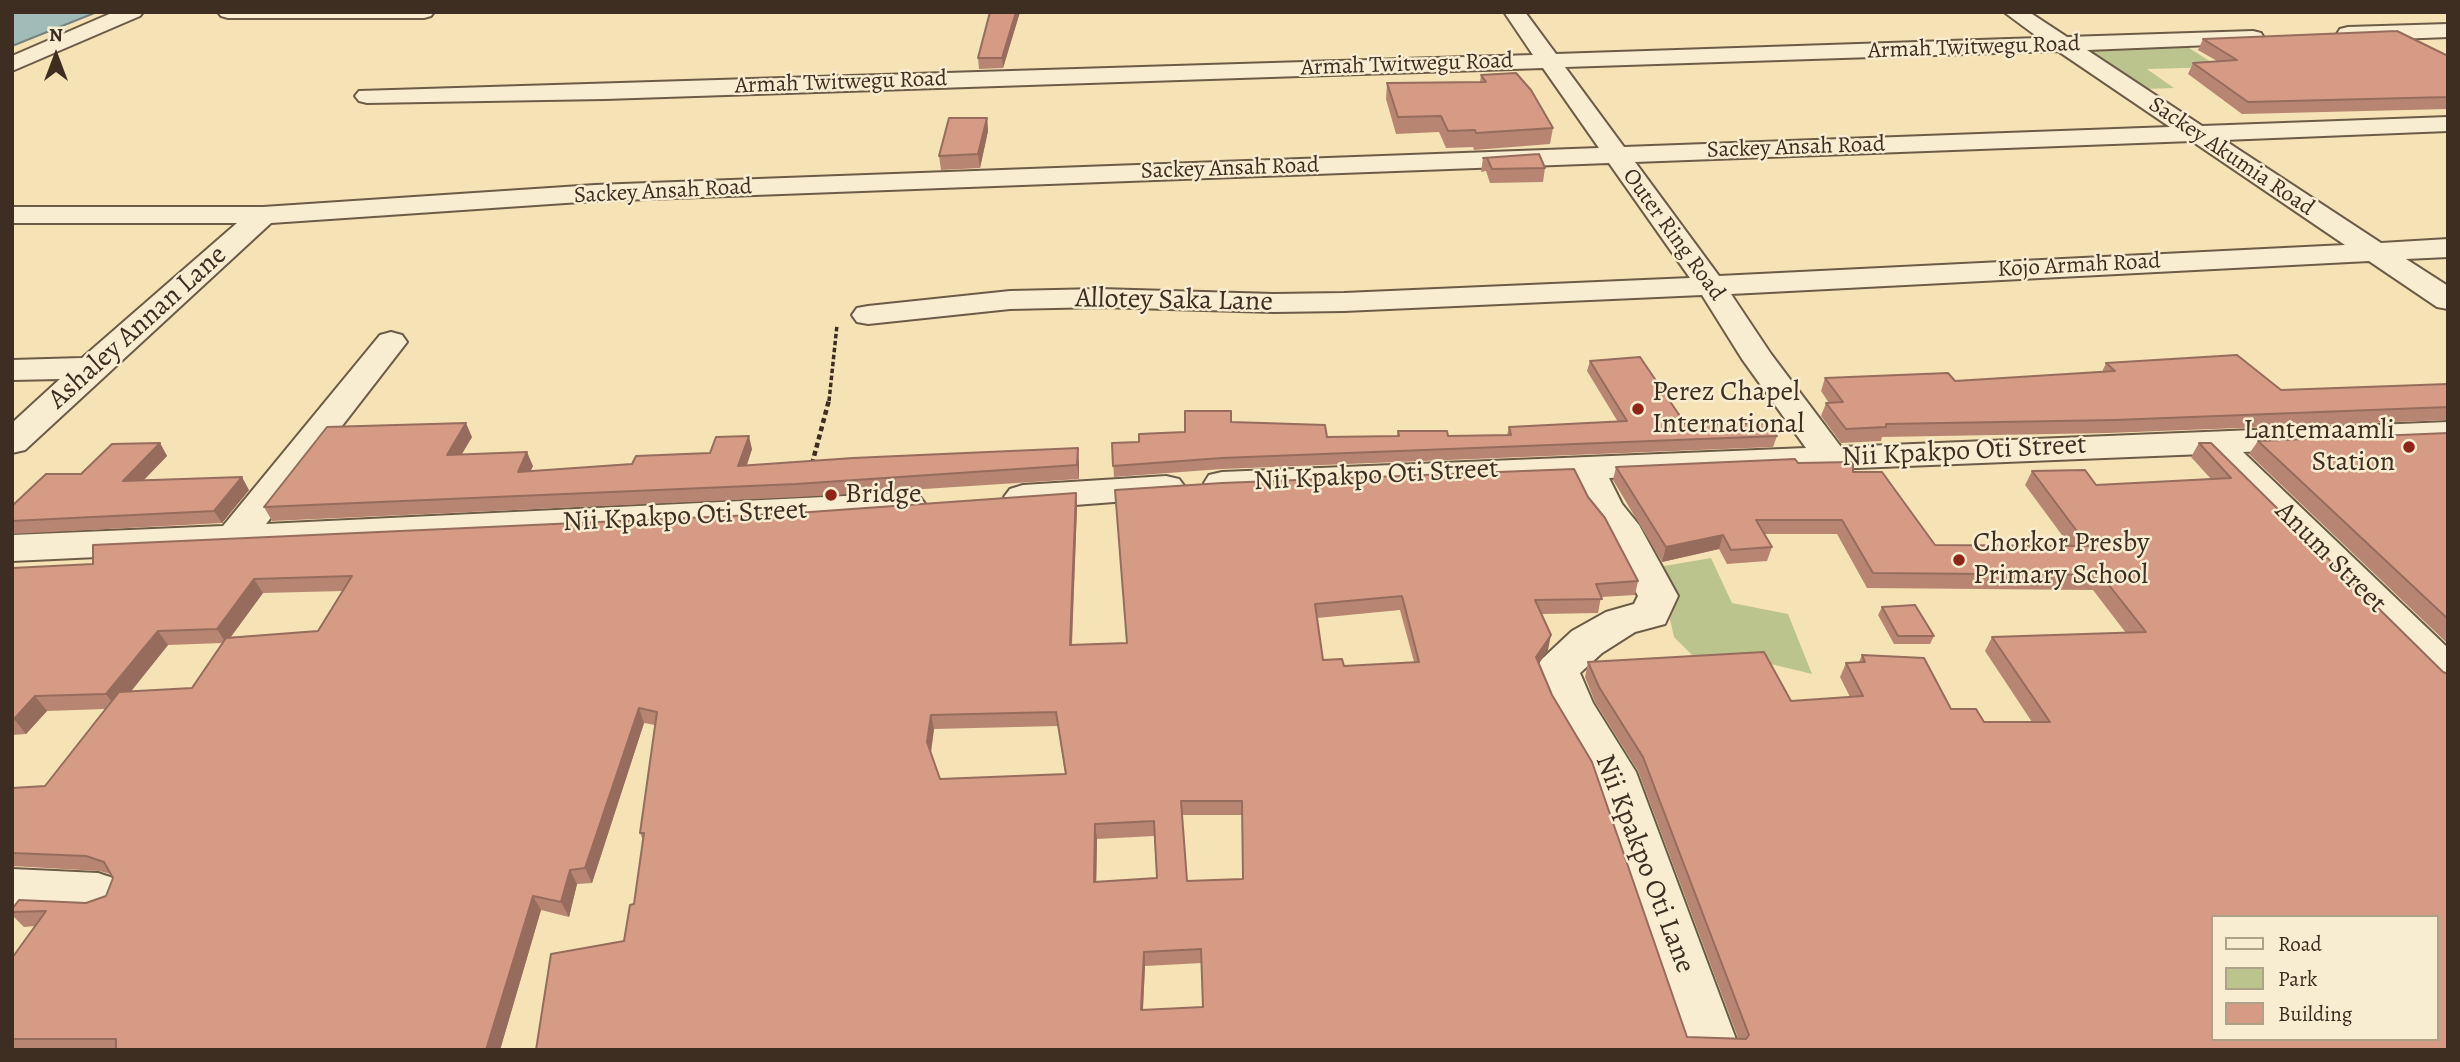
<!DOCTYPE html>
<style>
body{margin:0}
#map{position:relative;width:2460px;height:1062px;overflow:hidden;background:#f5e3b6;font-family:Alegreya,serif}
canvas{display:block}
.frame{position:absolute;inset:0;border:14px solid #3e2e22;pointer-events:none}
.legend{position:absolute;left:2211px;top:915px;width:228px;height:126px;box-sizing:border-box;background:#f8edd0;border:2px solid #aea18a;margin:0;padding:9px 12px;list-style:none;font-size:21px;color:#3e2e22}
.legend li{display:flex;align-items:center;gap:14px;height:35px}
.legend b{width:35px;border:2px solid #aea18a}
.north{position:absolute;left:21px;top:21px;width:70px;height:70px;-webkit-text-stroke:5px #f8edd0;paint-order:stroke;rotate:0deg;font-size:19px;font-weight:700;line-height:28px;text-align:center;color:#3e2e22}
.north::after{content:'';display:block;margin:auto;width:24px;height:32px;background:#3e2e22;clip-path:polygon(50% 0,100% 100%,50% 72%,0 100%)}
</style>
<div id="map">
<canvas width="2460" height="1062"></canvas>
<div class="frame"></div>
<ul class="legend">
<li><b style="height:9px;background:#f8edd0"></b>Road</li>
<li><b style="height:19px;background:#bcc48e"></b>Park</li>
<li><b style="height:19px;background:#d69b85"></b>Building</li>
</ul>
<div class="north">N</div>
</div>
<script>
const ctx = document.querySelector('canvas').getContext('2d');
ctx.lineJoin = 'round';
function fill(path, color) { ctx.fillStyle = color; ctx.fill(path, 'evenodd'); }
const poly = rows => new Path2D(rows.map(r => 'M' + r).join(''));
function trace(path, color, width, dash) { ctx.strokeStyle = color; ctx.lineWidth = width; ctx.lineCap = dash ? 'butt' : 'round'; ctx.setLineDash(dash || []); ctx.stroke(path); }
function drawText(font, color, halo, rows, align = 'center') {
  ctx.font = font + ' Alegreya,serif'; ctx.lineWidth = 5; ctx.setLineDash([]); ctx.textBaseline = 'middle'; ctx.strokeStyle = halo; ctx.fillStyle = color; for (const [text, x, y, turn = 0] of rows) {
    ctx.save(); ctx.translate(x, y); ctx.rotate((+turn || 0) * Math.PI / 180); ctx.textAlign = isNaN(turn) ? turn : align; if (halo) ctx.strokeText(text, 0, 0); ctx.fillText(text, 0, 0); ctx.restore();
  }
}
fill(poly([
 [2186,46,2219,67,2147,69,2174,88,2144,89,2085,49],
 [1711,558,1732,603,1788,614,1812,674,1726,653,1699,662,1674,637,1658,567]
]), '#bcc48e');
const water = poly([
 [12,12,97,12,12,46,12,12]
]);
fill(water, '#a1bbb9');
trace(water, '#79837d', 2);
const minor = poly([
 [114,12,143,12,140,16,12,71,12,56,114,12],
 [218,12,434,12,431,16,424,18,228,18,221,16,218,12],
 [1504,12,1525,12,1556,54,2039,38,2004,12,2029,12,2067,37,2253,31,2261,33,2264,38,2261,43,2087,50,2202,126,2448,117,2448,131,2224,140,2381,243,2448,239,2448,257,2406,259,2448,286,2448,309,2437,307,2369,261,1731,294,1771,354,1841,447,2448,422,2448,444,2243,452,2448,648,2448,690,2433,685,2204,454,1609,478,1622,504,1639,525,1678,596,1665,624,1635,632,1602,653,1580,673,1593,703,1636,772,1740,1050,1684,1050,1591,775,1551,708,1535,670,1542,659,1572,631,1606,612,1634,604,1638,596,1604,531,1587,510,1573,480,1222,494,1209,491,1204,483,1209,475,1222,472,1806,448,1742,359,1702,295,1344,311,1274,312,1099,307,1010,309,868,324,857,322,852,315,857,308,868,306,1010,291,1099,289,1274,294,1344,293,1690,278,1609,163,595,201,271,223,25,450,12,453,12,423,60,379,12,380,12,360,82,358,237,223,12,223,12,207,263,207,595,185,1599,148,1543,68,605,99,367,103,359,101,355,96,359,91,1533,55,1504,12],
 [2058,51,2170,127,1624,147,1565,67,2058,51],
 [2192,141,2345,245,1719,276,1635,162,2192,141],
 [2448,24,2448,37,2348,41,2340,39,2337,34,2340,29,2348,27,2448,24],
 [391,332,402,335,407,342,266,524,907,493,920,497,926,505,920,513,907,517,800,524,12,561,12,535,223,526,380,335,391,332],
 [1166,476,1179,479,1185,487,1179,495,1166,498,1023,509,1010,505,1004,497,1010,489,1023,485,1166,476],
 [12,869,98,873,116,879,123,894,116,909,98,915,12,911,12,869]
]);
trace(minor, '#6c5b47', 4);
trace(poly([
 [829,401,837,325]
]), '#3e2e22', 3.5, [4.5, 2.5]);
trace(poly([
 [812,464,829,400]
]), '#3e2e22', 4.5, [5, 3.5]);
fill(minor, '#f8edd0');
fill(poly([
 [1020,12,1003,68,979,69,978,58],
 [2203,39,2448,56,2448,109,2242,114,2188,74,2193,63,2217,61,2198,50],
 [1481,75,1553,128,1550,144,1474,150,1473,147,1446,148,1439,132,1396,134,1386,99,1387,83,1480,82],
 [987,118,988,131,980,168,941,170,939,156],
 [1539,154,1545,168,1543,182,1490,183,1486,171,1481,172,1483,158],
 [1590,361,1686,425,1777,436,1773,447,1222,469,1114,477,1112,443,1139,442,1231,422,1327,437,1397,436,1398,431,1448,436,1507,435,1509,427,1618,422,1587,371],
 [2106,363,2281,390,2448,384,2448,420,2108,433,1882,437,1881,441,1841,443,1821,416,1826,403,1829,403,1821,391,1825,378,1955,381,2102,372],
 [2448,433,2448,644,2249,454,2258,441],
 [472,437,461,455,533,466,530,471,632,464,710,453,752,449,747,465,1079,462,1079,479,800,497,272,521,264,507],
 [160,443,167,456,144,480,249,490,222,523,12,534,12,506,81,474],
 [2199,443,2443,672,2448,1050,536,1050,624,941,634,904,643,840,640,833,655,725,644,723,592,883,577,884,569,917,541,910,500,1050,12,1050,12,958,35,926,24,927,12,915,12,909,86,903,106,896,113,878,111,874,99,871,12,866,12,788,45,786,105,709,47,711,26,734,12,735,12,568,93,564,1076,493,1077,507,1072,645,1127,643,1588,497,1638,581,1635,595,1601,597,1598,613,1542,614,1548,650,1538,663,1687,1037,1738,1038,1638,771,1595,702,1585,677,1588,662,1791,701,1850,697,1840,677,1846,663,1859,662,1862,655,1951,709,1984,722,2032,722,1985,651,1992,637,2126,633,2093,590,1867,588,1837,534,1765,534,1772,547,1767,561,1727,564,1719,549,1662,562,1613,480,1616,467,1798,463,1853,472,1935,545,2070,546,2025,485,2032,471,2096,485,2211,479,2191,457],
 [343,591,318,631,231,637,263,593],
 [1400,610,1414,662,1344,666,1323,660,1317,618],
 [222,643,192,688,131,691,168,645],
 [1058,726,1065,774,940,779,931,753,934,729],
 [1182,815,1242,815,1243,879,1187,881],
 [1154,836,1157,878,1096,882,1097,839],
 [1202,963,1203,1007,1143,1010,1145,966],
 [1882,607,1934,636,1930,644,1894,644,1878,615]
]), '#b88572');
fill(poly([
 [1016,12,1020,12,1003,68,1002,58],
 [987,118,988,131,980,168,978,154],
 [466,423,472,437,453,469,447,455],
 [749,436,752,449,742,479,738,466],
 [160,443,167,456,131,493,123,481],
 [1078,448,1079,462,1079,479,1077,465],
 [527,452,533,466,524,485,518,472],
 [242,477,249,490,222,523,214,511],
 [1076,493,1077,507,1071,660,1070,645],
 [1723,535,1719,549,1662,562,1666,547],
 [254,579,263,593,226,643,217,629],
 [158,631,168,645,117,709,106,694],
 [1551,635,1548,650,1533,671,1536,657],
 [35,696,47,711,26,734,14,719],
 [639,708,644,723,592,883,585,868],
 [931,715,934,729,930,757,927,742],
 [1095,824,1097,839,1096,896,1094,882],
 [570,870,577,884,569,917,561,902],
 [533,896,541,910,500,1050,486,1050],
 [1144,952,1145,966,1142,1024,1141,1010]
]), '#966c5d');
const building = poly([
 [990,12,1016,12,1002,58,978,58,990,12],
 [2397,31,2448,56,2448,97,2248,102,2193,63,2237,60,2203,39,2397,31],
 [1516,73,1531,90,1553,128,1476,133,1475,130,1448,131,1441,116,1398,117,1387,83,1486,82,1481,75,1516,73],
 [949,118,987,118,978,154,939,156,949,118],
 [1539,154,1545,168,1492,169,1487,158,1483,158,1539,154],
 [2237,355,2281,390,2448,384,2448,407,2115,420,1886,424,1886,427,1846,429,1826,403,1843,402,1825,378,1948,373,1955,381,2115,371,2106,363,2237,355],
 [1640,357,1686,425,1768,423,1777,436,1222,458,1113,466,1112,443,1139,442,1139,434,1185,432,1185,411,1231,411,1231,422,1325,425,1327,437,1399,436,1398,431,1447,431,1448,436,1511,435,1509,427,1627,421,1590,361,1640,357],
 [466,423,447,455,527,452,518,472,632,464,636,456,710,453,716,437,749,436,738,466,853,458,1078,448,1077,465,796,484,264,507,327,427,466,423],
 [2448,433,2448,619,2258,441,2448,433],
 [160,443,123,481,242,477,214,511,12,521,12,506,46,474,81,474,112,444,160,443],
 [2199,443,2211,443,2443,672,2448,674,2448,1050,536,1050,551,954,624,941,630,905,634,904,644,833,640,833,657,712,639,708,585,868,570,870,561,902,533,896,486,1050,116,1050,116,1039,12,1039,12,958,46,911,12,912,12,909,19,900,86,903,106,896,113,878,104,862,86,856,12,853,12,788,45,786,119,692,192,688,226,638,318,631,352,576,254,579,217,629,158,631,106,694,35,696,14,719,12,719,12,568,93,564,93,545,796,513,1076,493,1070,645,1127,643,1115,490,1222,483,1574,469,1588,497,1605,518,1638,581,1596,584,1602,599,1535,600,1551,635,1536,657,1552,695,1592,762,1687,1037,1746,1039,1749,1035,1643,757,1599,687,1588,662,1764,652,1791,701,1863,696,1846,663,1865,662,1862,655,1924,658,1951,709,1976,709,1984,722,2050,722,1992,637,2146,632,2101,575,1873,573,1842,520,1756,520,1772,547,1731,550,1723,535,1666,547,1616,467,1795,459,1798,463,1853,462,1853,472,1882,472,1935,545,2088,546,2032,471,2085,470,2096,485,2231,478,2199,443],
 [1402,596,1419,662,1344,666,1342,659,1323,660,1315,604,1402,596],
 [1056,712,1066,774,940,779,927,742,931,715,1056,712],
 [1181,801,1242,801,1243,879,1187,881,1181,801],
 [1154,821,1157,878,1094,882,1095,824,1154,821],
 [2213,917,2437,917,2437,1039,2213,1039,2213,917],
 [1201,949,1203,1007,1141,1010,1144,952,1201,949],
 [1915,605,1934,636,1898,636,1882,607,1915,605]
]);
fill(building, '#d69b85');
trace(building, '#966c5d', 2);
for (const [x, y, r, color] of [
 [1638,409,7,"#8f2418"],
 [2409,447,7,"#8f2418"],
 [831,495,7,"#8f2418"],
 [1959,560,7,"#8f2418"]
]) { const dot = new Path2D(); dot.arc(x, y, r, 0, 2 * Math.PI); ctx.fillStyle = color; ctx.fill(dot); trace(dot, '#f8edd0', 2.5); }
drawText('23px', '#3e2e22', '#f8edd0', [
 ["Armah Twitwegu Road",1974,48,-2],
 ["Armah Twitwegu Road",1407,65,-2],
 ["Armah Twitwegu Road",841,83,-2],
 ["Sackey Ansah Road",1796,148,-2],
 ["Sackey Akumia Road",2231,157,34],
 ["Sackey Ansah Road",1230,169,-2],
 ["Sackey Ansah Road",663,192,-3],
 ["Outer Ring Road",1673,235,54],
 ["Kojo Armah Road",2079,266,-3]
]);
drawText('28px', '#3e2e22', '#f8edd0', [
 ["Allotey Saka Lane",1174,301,1],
 ["Ashaley Annan Lane",138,328,-42],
 ["Nii Kpakpo Oti Street",1964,452,-3],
 ["Nii Kpakpo Oti Street",1376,476,-3],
 ["Nii Kpakpo Oti Street",685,517,-3],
 ["Anum Street",2330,558,45],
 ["Nii Kpakpo Oti Lane",1644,864,69]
]);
drawText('28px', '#3e2e22', '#f8edd0', [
 ["Perez Chapel",1652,393],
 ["International",1652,425],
 ["Lantemaamli",2395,431,"right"],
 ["Station",2395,463,"right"],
 ["Bridge",845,495],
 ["Chorkor Presby",1973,544],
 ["Primary School",1973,576]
], 'left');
</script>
